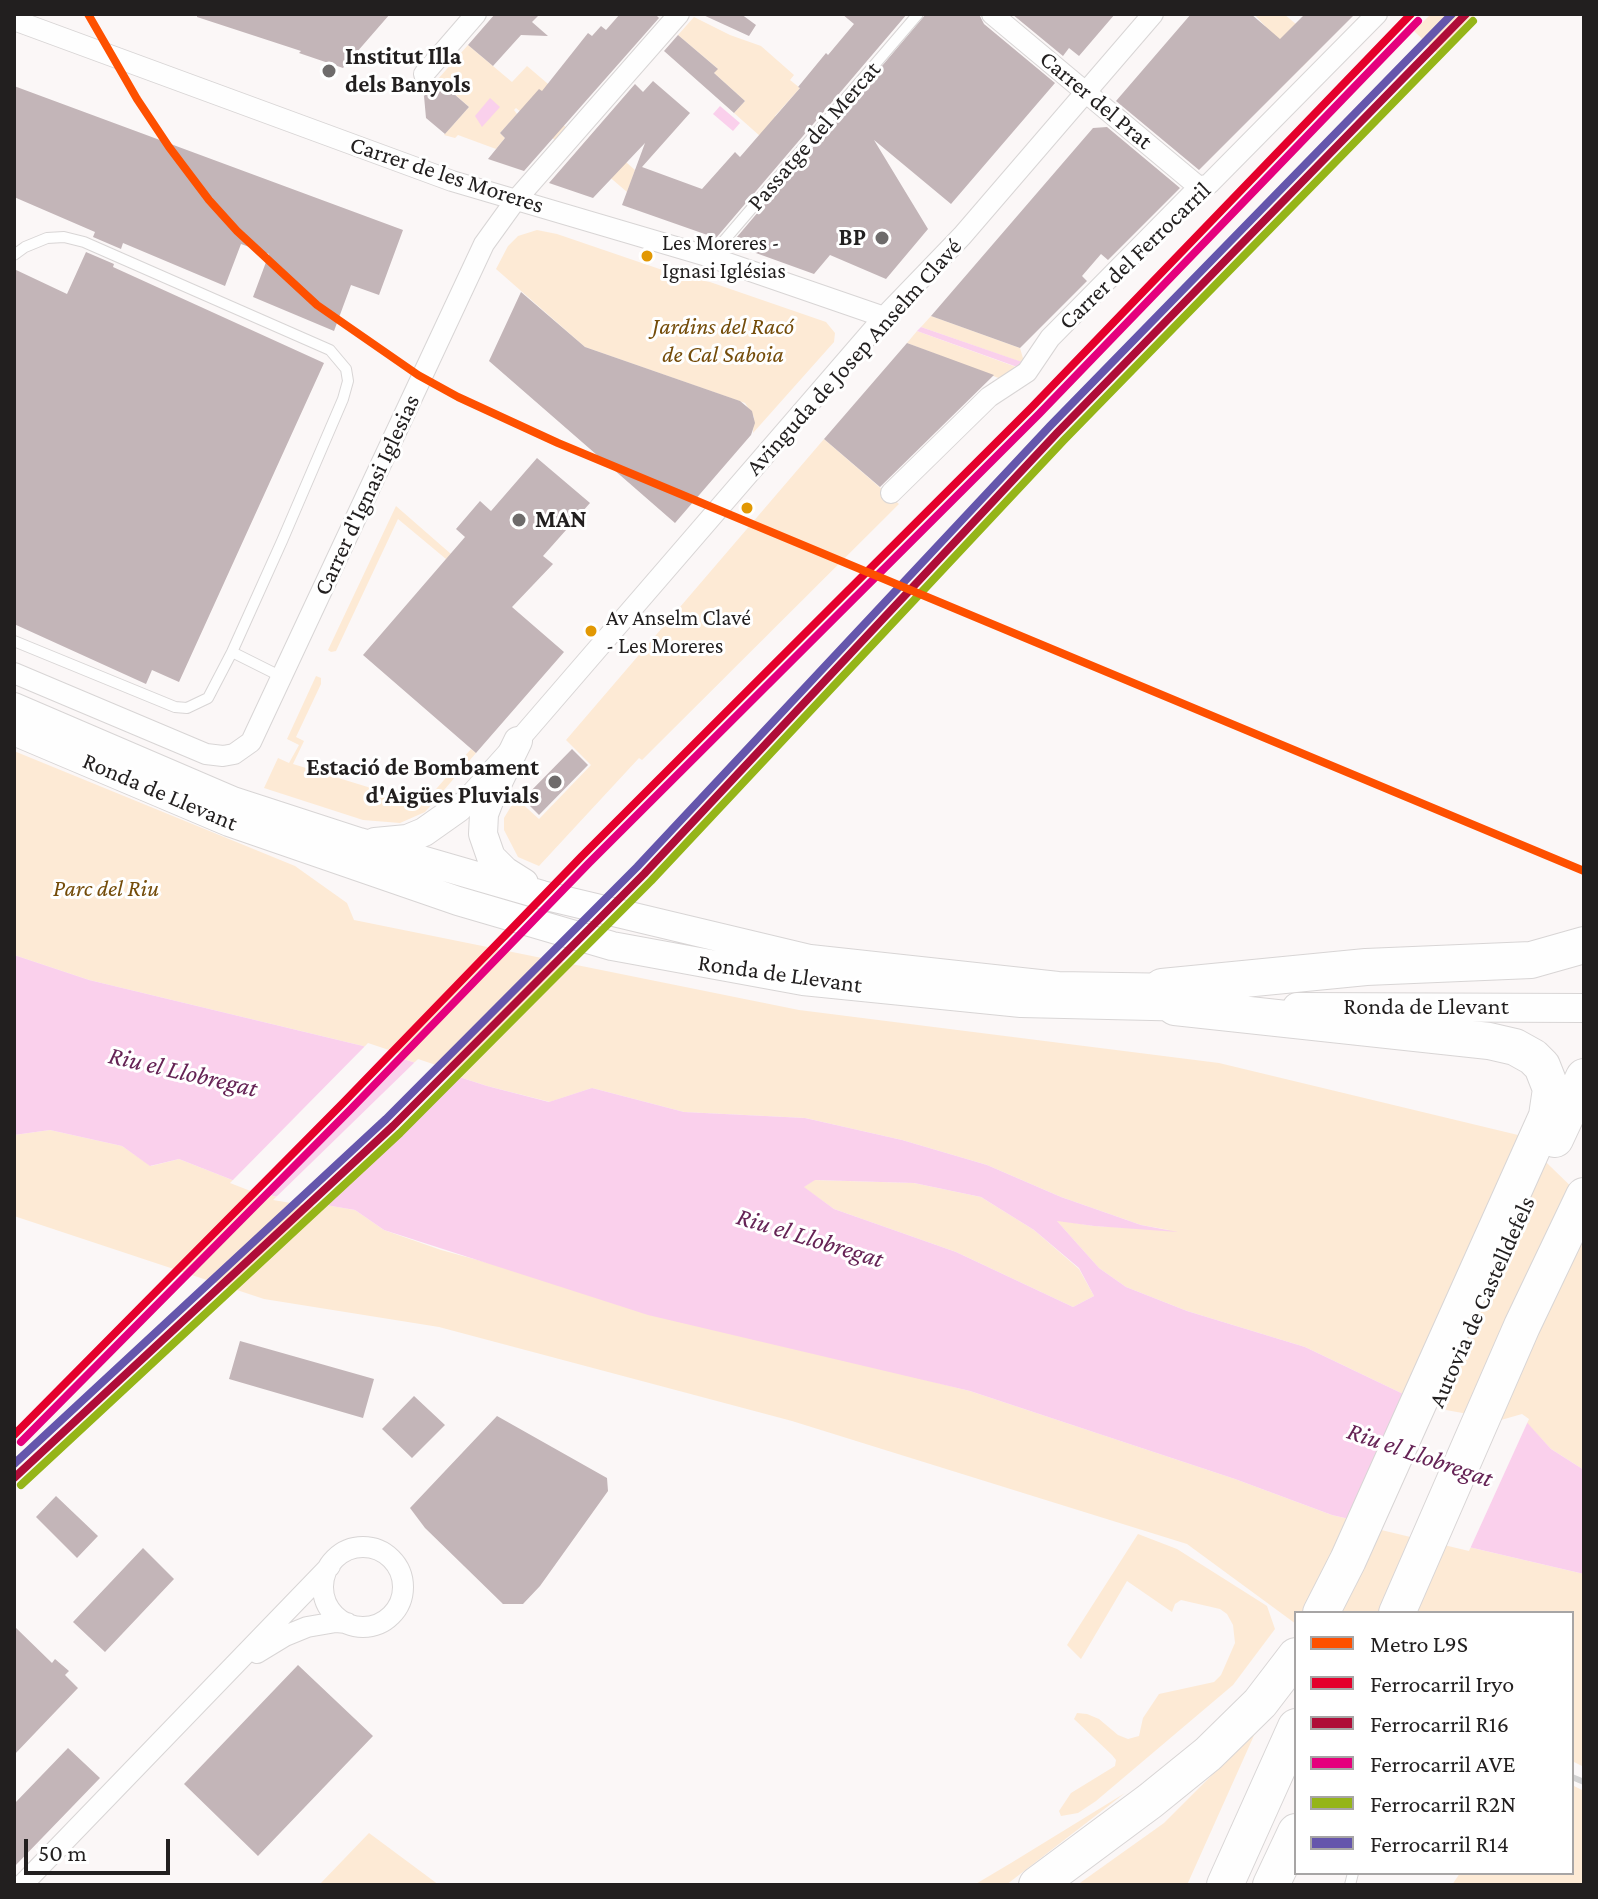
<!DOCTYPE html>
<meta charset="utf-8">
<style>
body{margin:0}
#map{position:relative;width:1598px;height:1899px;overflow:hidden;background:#fbf7f7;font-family:"Crimson Pro",serif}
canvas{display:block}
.frame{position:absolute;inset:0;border:16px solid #221f1f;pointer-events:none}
.legend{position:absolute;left:1294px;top:1611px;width:280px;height:264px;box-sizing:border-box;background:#fff;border:2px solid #a7a5a5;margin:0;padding:10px 14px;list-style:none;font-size:24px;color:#221f1f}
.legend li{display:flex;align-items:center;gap:16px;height:40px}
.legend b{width:40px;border:2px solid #a7a5a5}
.scale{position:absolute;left:24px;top:1839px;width:146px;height:36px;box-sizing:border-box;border:4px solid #221f1f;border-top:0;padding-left:10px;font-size:24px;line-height:28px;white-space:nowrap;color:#221f1f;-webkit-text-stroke:6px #fff;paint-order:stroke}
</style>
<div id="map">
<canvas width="1598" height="1899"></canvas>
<div class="frame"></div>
<ul class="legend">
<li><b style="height:10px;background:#fe5000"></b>Metro L9S</li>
<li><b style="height:10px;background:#e4002b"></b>Ferrocarril Iryo</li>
<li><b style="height:10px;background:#af0d38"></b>Ferrocarril R16</li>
<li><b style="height:10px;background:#e5007d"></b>Ferrocarril AVE</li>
<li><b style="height:10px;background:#95b518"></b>Ferrocarril R2N</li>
<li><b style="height:10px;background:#6556ac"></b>Ferrocarril R14</li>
</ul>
<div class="scale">50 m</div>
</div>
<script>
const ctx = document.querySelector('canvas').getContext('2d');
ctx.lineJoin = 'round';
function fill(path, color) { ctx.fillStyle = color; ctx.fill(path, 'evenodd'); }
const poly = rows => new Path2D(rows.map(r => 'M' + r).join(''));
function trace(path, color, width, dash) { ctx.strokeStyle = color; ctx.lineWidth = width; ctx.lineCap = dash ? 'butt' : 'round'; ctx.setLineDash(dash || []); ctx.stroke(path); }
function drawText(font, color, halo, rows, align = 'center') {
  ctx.font = font + ' "Crimson Pro",serif'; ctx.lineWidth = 6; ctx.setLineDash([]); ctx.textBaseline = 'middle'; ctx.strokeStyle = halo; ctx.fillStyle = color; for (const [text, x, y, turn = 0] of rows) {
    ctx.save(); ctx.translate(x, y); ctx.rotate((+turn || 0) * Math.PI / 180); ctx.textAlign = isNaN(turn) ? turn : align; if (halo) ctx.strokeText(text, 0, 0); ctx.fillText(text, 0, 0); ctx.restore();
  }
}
fill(poly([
 [1254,14,1284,14,1322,46,1302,67,1263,34,1265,26],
 [1431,14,1477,14,1437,53,1414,31],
 [694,17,730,35,761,46,794,75,790,80,800,88,775,116,792,132,778,152,734,113,745,101,714,73,717,68,678,35],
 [468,45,512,82,527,66,554,89,531,98,567,128,556,141,516,108,514,110,517,114,500,133,505,138,496,149,458,135,455,138,444,135,469,107,438,79],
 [593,133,635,170,627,192,578,150],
 [537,230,557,234,680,276,710,282,826,322,835,333,834,342,753,433,754,417,745,403,585,347,496,269,508,246,518,236],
 [931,316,1020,348,1025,365,1001,379,907,343,917,331,1019,368,1021,362,921,327],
 [824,439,899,504,642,760,639,758,539,866,518,857,504,830,504,818,516,798,539,819,591,765,566,740],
 [396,506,451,554,446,559,398,519,336,651,331,652,328,650],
 [316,676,321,678,321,684,296,737,304,741,293,764,423,804,471,749,476,753,425,812,400,823,363,820,264,788,278,758,289,763,299,745,287,739],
 [14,751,295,866,347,903,354,920,799,1010,1219,1063,1518,1135,1584,1199,1584,1470,1551,1449,1522,1418,1501,1424,1445,1414,1305,1347,1187,1311,1126,1287,1099,1268,1056,1220,1094,1226,1169,1230,1141,1225,1061,1197,987,1165,902,1140,805,1118,684,1112,592,1088,550,1102,487,1086,363,1046,89,980,14,955],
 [50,1130,122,1146,151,1166,179,1159,273,1196,355,1210,384,1230,441,1250,833,1357,970,1391,1235,1479,1332,1515,1584,1574,1584,1767,1572,1761,1572,1613,1296,1613,1296,1624,1187,1544,792,1421,439,1327,264,1299,14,1216,14,1135],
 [814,1180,914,1183,981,1197,1034,1230,1079,1269,1094,1296,1073,1307,956,1252,834,1209,803,1187],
 [1138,1534,1177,1549,1267,1606,1275,1629,1233,1685,1096,1801,1078,1813,1061,1816,1059,1811,1071,1793,1115,1766,1116,1760,1112,1755,1074,1719,1077,1713,1087,1714,1099,1719,1118,1735,1128,1739,1139,1736,1143,1718,1159,1694,1214,1682,1221,1675,1235,1643,1233,1625,1227,1614,1220,1609,1181,1600,1175,1604,1172,1612,1127,1581,1081,1659,1067,1645],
 [1256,1731,1187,1885,1077,1885,1164,1823],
 [1572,1785,1584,1791,1584,1885,1452,1885,1460,1873,1572,1873],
 [1125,1793,1006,1885,974,1885,1011,1863],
 [369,1833,439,1885,319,1885]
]), '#fdead5');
fill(poly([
 [490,98,500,107,482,127,475,116],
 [720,106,740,123,733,131,713,114],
 [921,327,1022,362,1020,368,917,331],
 [14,955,89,980,363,1046,487,1086,549,1102,592,1088,684,1112,805,1118,902,1140,987,1165,1061,1197,1141,1225,1178,1232,1094,1226,1057,1221,1099,1268,1126,1287,1187,1311,1305,1347,1445,1414,1501,1424,1522,1417,1551,1449,1584,1470,1584,1574,1332,1515,1235,1479,970,1391,648,1315,384,1230,355,1210,273,1196,179,1159,150,1166,122,1146,50,1130,14,1135],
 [815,1180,914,1183,981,1197,1034,1230,1079,1268,1094,1296,1073,1307,956,1252,834,1209,804,1187]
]), '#fad0ec');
fill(poly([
 [368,1043,407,1056,266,1197,230,1183],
 [418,1059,460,1073,321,1208,273,1200],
 [1411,1394,1446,1410,1501,1420,1522,1414,1529,1419,1469,1551,1352,1523]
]), '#fbf7f7');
fill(poly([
 [197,14,390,14,343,68,299,53,301,51,197,17],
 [495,14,540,14,532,22,548,36,521,35,493,66,468,45],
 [620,14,655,14,659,18,524,171,488,159,505,138,500,133,539,89,542,91,588,33,592,36,601,26,606,30],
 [701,14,741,14,756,25,749,36],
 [842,14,907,14,716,238,622,205,645,143,593,198,549,183,635,84,643,92,653,81,690,113,642,167,702,189,735,152,740,157,800,88,798,87,826,53,828,55,854,24],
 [926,14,979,14,984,24,1055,83,951,204,874,140,928,229,886,279,830,255,814,274,731,244],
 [1012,14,1115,14,1079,56,1069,48,1063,56],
 [1191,14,1251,14,1280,39,1305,14,1355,14,1199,170,1116,101],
 [678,35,718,69,714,73,745,101,734,113,664,51],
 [438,80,469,107,445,134,426,118,424,96],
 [14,86,403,230,379,295,351,285,334,331,253,297,269,254,241,244,225,286,123,243,121,249,93,237,95,232,14,197],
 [1107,127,1180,188,1108,260,1101,254,1082,276,1087,281,1020,348,931,316,1093,128],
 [86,252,114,264,113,267,324,363,179,682,152,670,146,684,14,624,14,269,67,294],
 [521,292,585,347,740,401,752,411,755,423,751,435,675,523,489,361],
 [907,343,994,375,880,487,824,439],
 [537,458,590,503,543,556,553,564,512,607,564,652,476,753,363,655,465,537,456,529,480,501,491,511],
 [572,749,588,765,539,815,523,799],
 [240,1341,374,1379,363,1418,229,1379],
 [414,1396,445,1425,412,1458,382,1429],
 [497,1416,607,1478,608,1491,540,1586,523,1604,503,1604,425,1528,410,1508],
 [56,1496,98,1536,77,1558,36,1517],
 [143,1548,174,1579,105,1652,73,1622],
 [14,1626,52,1663,55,1659,69,1671,65,1675,78,1688,14,1755],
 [298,1665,373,1736,258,1856,184,1784],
 [68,1748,100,1778,14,1867,14,1804]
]), '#c3b5b8');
const lane = poly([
 [14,255,25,247,47,238,64,237,84,242,330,350,346,369,348,381,343,399,282,541,232,652,208,698,187,708,175,707,14,641],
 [710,257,918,14],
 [232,652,282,677],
 [1350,1885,1353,1873]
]);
const street = poly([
 [992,14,1199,187],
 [14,20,452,181,710,257,884,317],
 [424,74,476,14],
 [891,493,989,397,1027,372,1050,338,1199,187,1209,184,1377,14],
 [14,673,206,754,223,756,234,754,251,742,484,244,515,201,679,14],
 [458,808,518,741,884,317,962,236,1153,14],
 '323 1587a40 40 0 1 1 80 0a40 40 0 1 1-80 0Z',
 [257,1653,285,1636,307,1627,336,1622,347,1623],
 [22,1885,330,1566]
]);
const secondary = poly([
 [14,707,233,801,359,842,542,895,810,959,1058,986,1183,988],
 [14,731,229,822,458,901,612,946,803,981,1021,1003,1195,1007],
 [518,741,489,801,484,814,483,834,491,857,505,871,524,883],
 [375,842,407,839,424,832,458,808],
 [1297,1007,1584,1008]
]);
const highway = poly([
 [1162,987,1366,967,1531,960,1584,945],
 [1175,1007,1489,1041,1515,1047,1533,1057,1542,1066,1551,1089,1547,1116,1348,1560,1321,1613],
 [1555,1139,1584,1077],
 [1397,1613,1522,1326,1584,1196],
 [1037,1885,1150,1801,1208,1754,1260,1703,1296,1656],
 [1225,1885,1296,1727],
 [1271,1885,1296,1832]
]);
trace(lane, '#d8d5d5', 12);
trace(street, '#d8d5d5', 22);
trace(secondary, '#d8d5d5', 30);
trace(highway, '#d8d5d5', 38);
trace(lane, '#fefefe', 10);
trace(street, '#fefefe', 20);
trace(secondary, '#fefefe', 28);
trace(highway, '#fefefe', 36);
trace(poly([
 [1572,1777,1584,1782]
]), '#d3d2d2', 6, [16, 8]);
trace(poly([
 [14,1435,343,1103,582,856,1032,407,1411,14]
]), '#e4002b', 8);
trace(poly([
 [14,1478,393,1126,644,874,1057,433,1466,14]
]), '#af0d38', 8);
trace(poly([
 [21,1442,350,1110,589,863,1039,414,1418,21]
]), '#e5007d', 8);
trace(poly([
 [21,1485,400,1133,651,881,1064,440,1473,21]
]), '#95b518', 8);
trace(poly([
 [14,1464,386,1119,637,867,1050,426,1452,14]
]), '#6556ac', 8);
trace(poly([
 [88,14,137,99,169,147,209,200,237,231,317,305,418,375,458,397,558,443,1584,871]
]), '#fe5000', 8);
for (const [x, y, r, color] of [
 [329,71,8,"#6e6b6b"],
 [882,238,8,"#6e6b6b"],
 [647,256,7,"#e29803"],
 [747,508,7,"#e29803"],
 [519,520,8,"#6e6b6b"],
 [591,631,7,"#e29803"],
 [555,782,8,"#6e6b6b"]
]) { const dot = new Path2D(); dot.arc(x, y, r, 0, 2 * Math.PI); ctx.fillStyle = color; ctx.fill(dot); trace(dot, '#fff', 3); }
drawText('22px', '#221f1f', '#fff', [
 ["Les Moreres -",662,243],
 ["Ignasi Iglésias",662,271],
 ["Av Anselm Clavé",606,618],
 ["- Les Moreres",606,646]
], 'left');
drawText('bold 24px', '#221f1f', '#fff', [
 ["Institut Illa",345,57],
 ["dels Banyols",345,85],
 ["BP",866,238,"right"],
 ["MAN",535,520],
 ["Estació de Bombament",539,768,"right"],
 ["d'Aigües Pluvials",539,796,"right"]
], 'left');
drawText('24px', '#221f1f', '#fff', [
 ["Carrer del Prat",1096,100,40],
 ["Passatge del Mercat",814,136,-49],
 ["Carrer de les Moreres",447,175,18],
 ["Carrer del Ferrocarril",1135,256,-44],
 ["Avinguda de Josep Anselm Clavé",854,357,-48],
 ["Carrer d'Ignasi Iglesias",367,495,-65],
 ["Ronda de Llevant",160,792,23],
 ["Ronda de Llevant",780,974,8],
 ["Ronda de Llevant",1426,1007],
 ["Autovia de Castelldefels",1482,1302,-66]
]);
drawText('italic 24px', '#744c0a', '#fff', [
 ["Jardins del Racó",723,327],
 ["de Cal Saboia",723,355],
 ["Parc del Riu",106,889]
]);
drawText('italic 26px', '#652355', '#fff', [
 ["Riu el Llobregat",183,1072,13],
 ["Riu el Llobregat",810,1238,17],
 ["Riu el Llobregat",1420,1455,19]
]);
</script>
